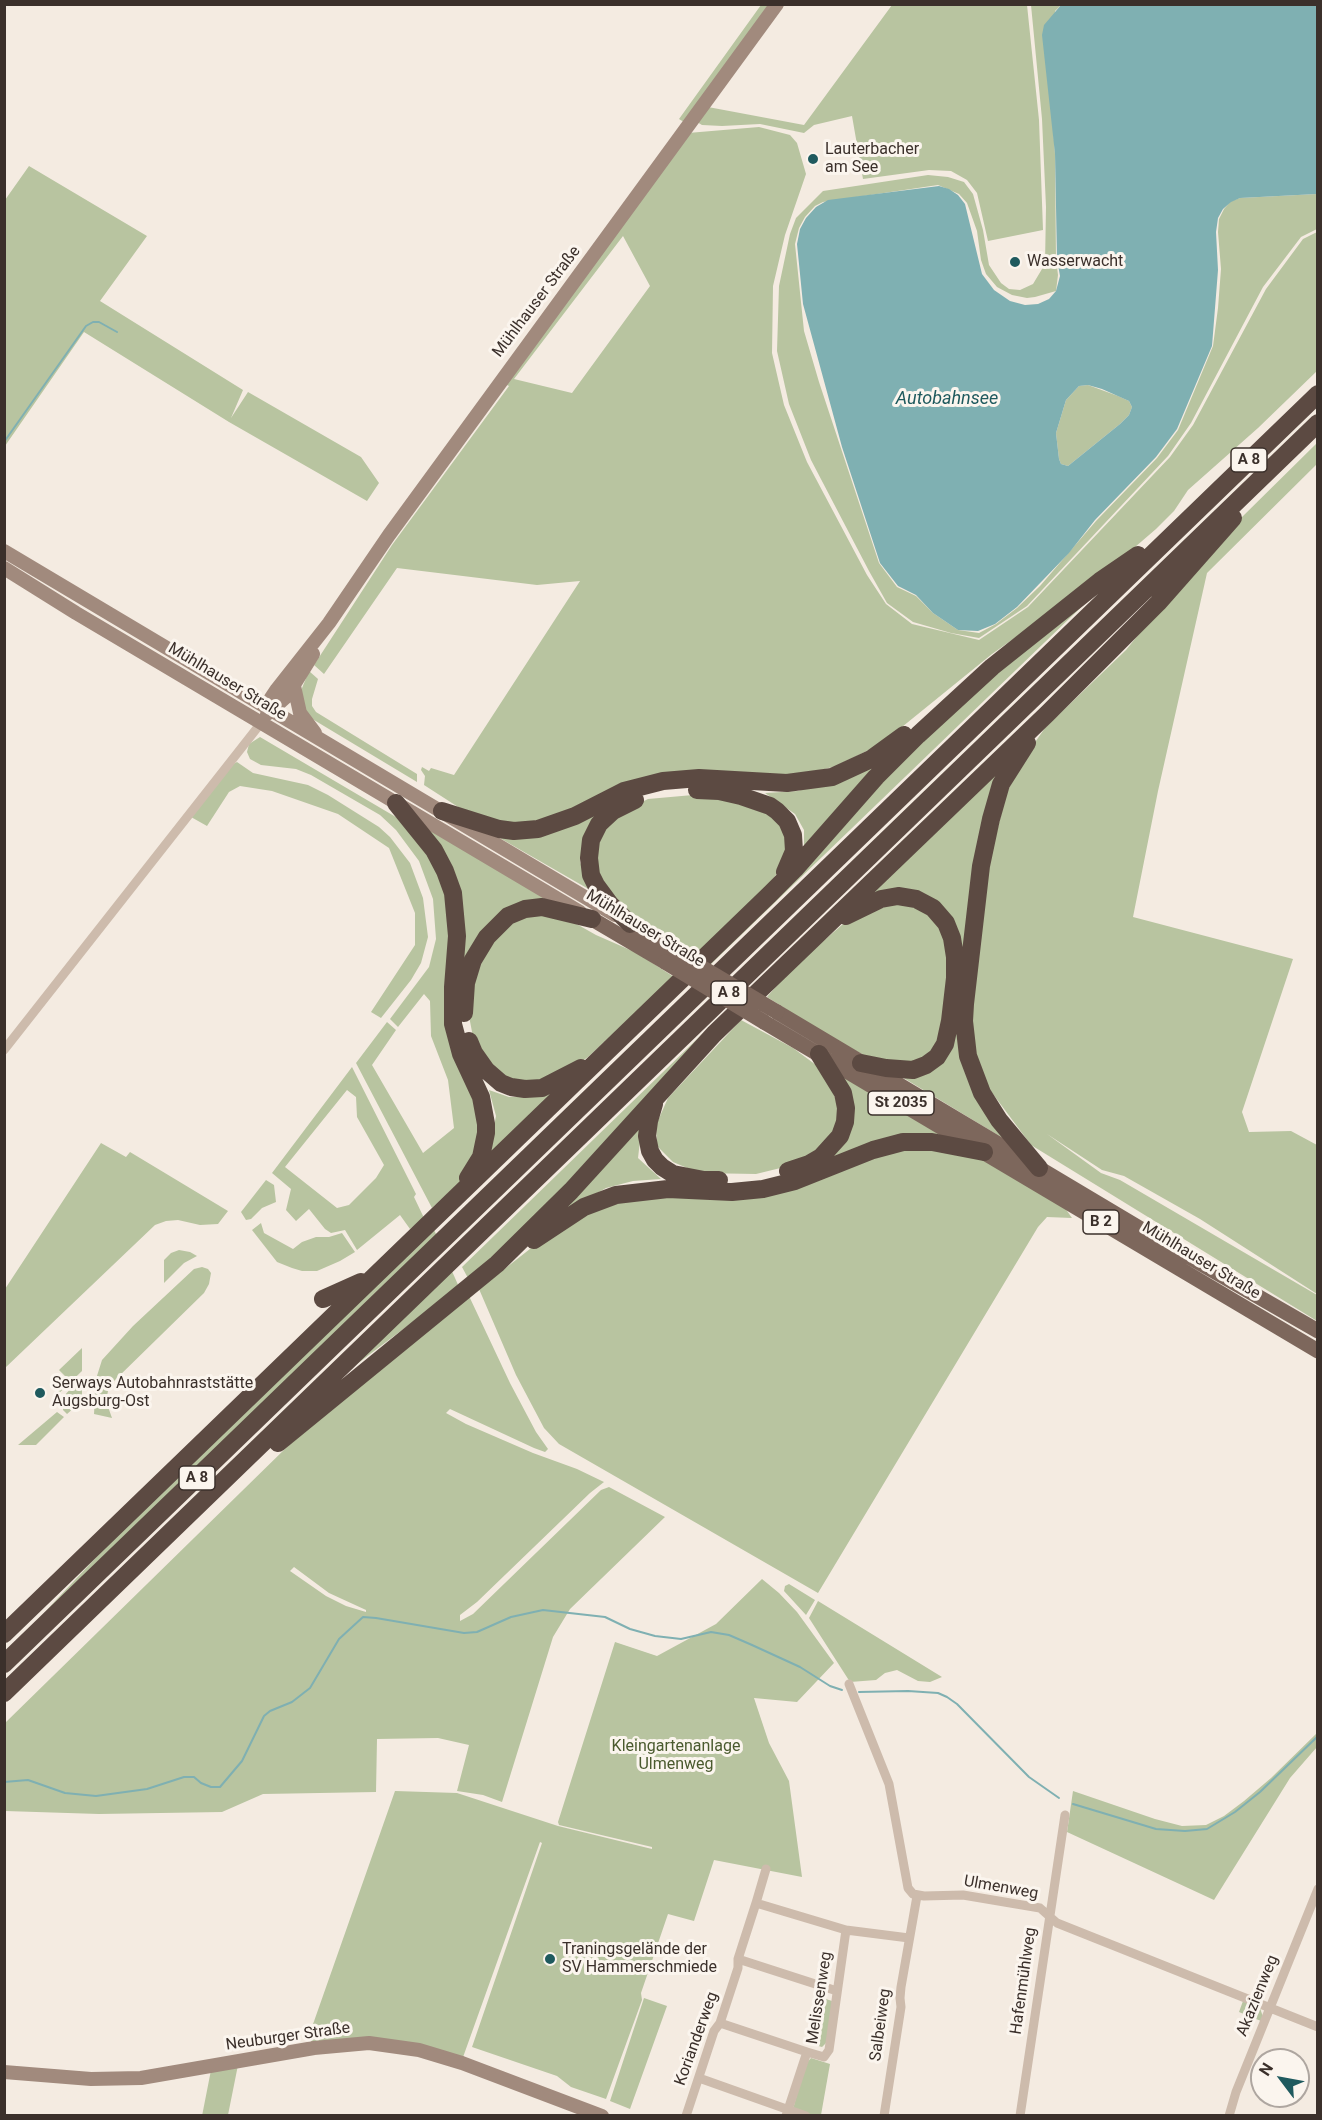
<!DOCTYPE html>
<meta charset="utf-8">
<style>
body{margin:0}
#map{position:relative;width:1322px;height:2120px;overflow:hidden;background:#f4ebe1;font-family:Roboto,sans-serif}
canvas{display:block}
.frame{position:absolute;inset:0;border:6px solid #3b302b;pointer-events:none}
.north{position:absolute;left:1250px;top:2048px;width:60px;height:60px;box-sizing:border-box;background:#fbf5ee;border:2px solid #aea6a0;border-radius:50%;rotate:302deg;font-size:16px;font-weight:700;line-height:24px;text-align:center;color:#3b302b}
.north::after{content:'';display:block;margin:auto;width:21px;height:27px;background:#1f5a5e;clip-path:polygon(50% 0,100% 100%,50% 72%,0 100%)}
</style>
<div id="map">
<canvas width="1322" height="2120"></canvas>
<div class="frame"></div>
<div class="north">N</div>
</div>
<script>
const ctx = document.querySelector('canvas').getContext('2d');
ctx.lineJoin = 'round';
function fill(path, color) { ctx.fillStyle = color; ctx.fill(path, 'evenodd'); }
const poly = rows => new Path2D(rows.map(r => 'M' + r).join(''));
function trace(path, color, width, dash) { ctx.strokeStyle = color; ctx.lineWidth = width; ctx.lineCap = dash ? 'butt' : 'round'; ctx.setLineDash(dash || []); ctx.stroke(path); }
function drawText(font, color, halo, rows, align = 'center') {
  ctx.font = font + ' Roboto,sans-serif'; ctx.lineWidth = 6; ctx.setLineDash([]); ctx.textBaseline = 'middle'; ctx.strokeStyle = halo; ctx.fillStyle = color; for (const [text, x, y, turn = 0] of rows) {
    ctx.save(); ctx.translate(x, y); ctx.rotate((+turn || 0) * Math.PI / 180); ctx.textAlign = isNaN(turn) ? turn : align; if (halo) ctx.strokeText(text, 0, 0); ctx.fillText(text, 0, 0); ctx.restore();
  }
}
fill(poly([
 [761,5,772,5,687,124,679,119],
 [892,5,1027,5,1039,120,1043,230,988,241,977,193,967,180,951,171,929,170,863,179,852,116,814,125,804,133,760,124,722,126,702,125,697,122,708,107,804,125],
 [1031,5,1061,5,1055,11,1052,114,1055,154,1056,259,1058,275,1056,291,1035,297,1027,298,1012,295,997,287,986,274,981,260,977,231,967,203,959,194,938,185,823,202,815,206,805,217,799,228,795,244,804,331,819,382,879,563,897,587,916,596,933,613,958,630,979,633,996,624,1017,608,1040,586,1096,521,1157,458,1178,430,1213,346,1218,308,1221,269,1218,232,1219,219,1224,209,1231,201,1240,198,1317,194,1317,229,1301,237,1263,287,1191,423,1168,456,1027,606,979,638,951,633,913,622,887,603,869,571,811,460,789,404,777,351,779,286,790,234,796,218,823,191,928,175,948,177,964,182,973,194,983,230,989,265,1001,283,1009,289,1020,290,1033,284,1045,264,1046,207,1042,119],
 [759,127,790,135,797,143,806,174,785,235,773,286,772,353,784,405,807,462,867,575,886,604,912,624,979,640,1028,607,1170,457,1193,425,1266,289,1303,239,1317,232,1317,371,1258,428,1188,490,1174,511,1156,529,1099,578,992,654,881,744,836,766,821,770,776,776,699,772,558,817,515,824,469,814,424,785,425,776,421,770,422,767,429,771,431,768,454,775,580,581,537,585,397,568,324,674,314,665,392,545,509,386,503,383,688,133],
 [623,236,650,286,572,393,514,379],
 [29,166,147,236,100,301,243,390,231,418,248,392,361,457,379,483,367,501,229,422,84,332,5,446,5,200],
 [1088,385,1118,396,1129,401,1132,407,1129,415,1120,424,1068,466,1061,464,1059,459,1056,433,1066,400,1079,386],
 [1317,443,1317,464,1207,573,1158,791,1133,917,1293,959,1242,1112,1249,1132,1291,1131,1317,1145,1317,1294,1200,1219,1124,1176,1102,1170,1047,1134,1101,1173,1120,1180,1317,1295,1317,1321,1031,1145,990,1090,980,1070,971,1034,975,972,989,864,1006,794,1024,758,1045,728,1126,650,1164,603,1242,517],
 [1100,589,711,964,707,961,958,705],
 [309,671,318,679,312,699,312,706,316,712,417,774,417,782,309,717,303,709,300,693],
 [260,737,406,823,419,837,447,892,451,959,481,1145,466,1176,432,1208,356,1063,387,1022,396,1030,372,1065,423,1153,454,1128,448,1080,431,1036,430,1001,424,994,398,1027,390,1019,429,967,436,939,433,899,419,861,396,830,380,815,311,775,296,769,261,765,250,759,247,752,249,744],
 [1015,748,962,982,943,913,868,898],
 [880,759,804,848,804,830,795,814,765,793,798,791],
 [237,762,253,773,308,785,328,795,379,827,390,837,410,863,423,898,428,937,421,963,411,980,381,1018,371,1012,415,945,415,913,389,848,338,814,272,791,240,786,229,792,207,826,191,817,228,767],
 [693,795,719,797,779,818,788,839,784,864,770,883,696,955,622,907,599,878,594,856,604,827,632,807,648,799],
 [602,809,585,835,580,862,592,891,491,833],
 [427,828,560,905,513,906,458,988,461,937],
 [909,901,937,919,950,952,940,1042,925,1062,877,1062,801,1022,783,1007,767,997,791,969,843,924,859,913],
 [533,911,573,922,596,935,637,953,674,977,588,1057,568,1071,525,1085,503,1079,474,1042,468,1011,472,979,499,931],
 [728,1009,601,1156,469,1280,462,1267],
 [958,1017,1011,1143,897,1074,919,1072],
 [741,1020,793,1048,816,1065,828,1078,841,1114,835,1135,805,1162,756,1174,699,1173,673,1162,657,1146,656,1125,668,1098],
 [352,1067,416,1194,414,1197,424,1218,410,1229,400,1215,357,1250,345,1230,331,1233,325,1229,309,1209,296,1221,286,1210,291,1189,272,1173],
 [347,1090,356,1097,357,1117,384,1165,376,1178,349,1205,337,1208,285,1167],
 [843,1077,954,1137,823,1163,836,1151],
 [557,1087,487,1162,496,1116,489,1090,509,1097,521,1097],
 [642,1124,638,1158,661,1179,633,1181,606,1188,555,1217],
 [101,1143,126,1157,130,1152,228,1211,218,1224,200,1225,178,1220,166,1221,155,1225,5,1368,5,1289],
 [907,1144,980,1157,1065,1208,1072,1218,1047,1217,1038,1227,818,1593,559,1444,544,1428,516,1375,479,1289,535,1245,565,1226,624,1197,732,1196],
 [266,1180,274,1185,276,1202,262,1208,251,1219,246,1220,241,1212],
 [261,1223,264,1233,293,1249,302,1242,316,1237,329,1237,342,1233,355,1252,340,1261,317,1271,302,1271,292,1268,277,1262,252,1230],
 [433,1228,437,1236,43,1614,118,1534],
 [179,1250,190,1252,197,1256,184,1263,164,1283,164,1260,171,1253],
 [202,1267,208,1269,211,1273,209,1284,204,1293,114,1381,108,1391,106,1401,112,1418,94,1414,96,1379,102,1360,133,1326,194,1269],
 [451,1269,459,1287,353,1367],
 [469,1296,510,1383,536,1432,548,1449,545,1452,534,1448,450,1409,446,1413,466,1424,533,1453,577,1469,604,1482,590,1493,477,1602,460,1615,460,1621,473,1614,601,1490,609,1487,665,1517,570,1609,553,1637,502,1802,483,1795,457,1791,469,1745,438,1738,377,1739,376,1792,263,1794,222,1812,99,1814,5,1811,5,1723,289,1445],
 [294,1567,329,1593,366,1610,366,1612,346,1606,326,1596,290,1571],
 [82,1348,82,1371,54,1398,53,1396,69,1380,59,1370],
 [82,1376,82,1401,67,1414,63,1410,64,1396],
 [57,1412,64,1417,36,1445,18,1445],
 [762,1579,779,1593,797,1612,834,1663,797,1702,754,1698,769,1743,789,1781,802,1877,714,1860,694,1921,668,1914,641,1993,642,2000,606,2099,571,2087,557,2076,472,2047,542,1843,540,1842,462,2060,419,2047,311,2044,312,2027,395,1791,457,1793,558,1826,652,1849,652,1847,559,1825,558,1822,615,1642,657,1656,716,1624],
 [789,1584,815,1600,806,1615,784,1591,785,1586],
 [818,1601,942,1677,930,1682,918,1681,897,1670,885,1673,876,1680,850,1682,809,1618],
 [1317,1733,1317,1747,1290,1778,1214,1900,1067,1832,1073,1791,1155,1819,1182,1826,1206,1825,1224,1816,1244,1801,1271,1778],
 [644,1998,667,2006,630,2109,610,2101],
 [823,1998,832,2001,827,2042,822,2047,808,2043],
 [1243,2001,1260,2008,1263,2017,1261,2021,1239,2012],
 [811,2058,830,2064,821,2115,812,2115,793,2109,805,2065],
 [239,2060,228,2115,202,2116,212,2065]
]), '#b8c4a0');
fill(poly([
 [1061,5,1317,5,1317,194,1240,198,1231,202,1223,209,1218,218,1216,232,1218,270,1212,346,1177,429,1156,457,1095,520,1069,553,1017,607,995,624,978,631,958,630,933,613,916,595,898,586,880,563,842,447,803,304,797,244,800,229,806,218,816,207,828,200,939,186,949,189,958,195,965,204,982,274,994,290,1010,301,1025,305,1038,304,1049,299,1056,291,1060,276,1057,259,1055,154,1042,35,1044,25],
 [1088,385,1102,389,1129,401,1132,407,1129,415,1120,424,1068,466,1061,464,1059,459,1056,433,1066,400,1079,386]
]), '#7fb0b2');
trace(poly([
 [4,442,86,326,93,322,99,322,117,332],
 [859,1692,908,1691,938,1693,947,1697,957,1704,1029,1777,1059,1798],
 [4,1782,28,1780,65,1793,96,1796,147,1789,184,1777,194,1777,201,1783,211,1787,220,1787,242,1761,264,1716,270,1711,292,1702,310,1688,339,1639,363,1617,376,1618,464,1633,477,1632,511,1617,543,1610,605,1617,630,1629,655,1636,681,1639,711,1632,729,1635,752,1645,800,1667,830,1686,842,1690],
 [1073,1804,1156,1829,1185,1831,1207,1829,1235,1812,1260,1792,1318,1736]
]), '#7fb0b2', 2);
trace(poly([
 [4,1050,261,723],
 [849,1684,889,1784,908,1888,913,1894,924,1896,963,1895,1040,1908,1057,1923,1318,2027],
 [756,1903,766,1869],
 [738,1959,837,1991],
 [720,2023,807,2052],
 [699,2078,806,2116],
 [686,2116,714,2031,720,2023,738,1968,738,1959,756,1903,846,1930,909,1938],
 [786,2116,807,2052,824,2057,829,2050,846,1930],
 [884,2116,901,2007,900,1998,901,1987,917,1896],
 [1020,2116,1065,1815],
 [1229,2116,1236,2092,1318,1889]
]), '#cdbbac', 9);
trace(poly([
 [4,551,615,915],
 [4,568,76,613,580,912],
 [294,686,300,713,315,733],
 [270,710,271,698,277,689,329,623,389,535,777,4],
 [267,714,287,696,313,654],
 [4,2072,91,2079,141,2078,314,2048,369,2043,419,2050,462,2063,602,2116]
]), '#a18a7d', 14);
trace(poly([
 [592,919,665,962],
 [630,924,676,952],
 [777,1012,1151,1235,1318,1331],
 [764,1022,1318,1351]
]), '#7d675c', 15);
trace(poly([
 [1027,743,1001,784,991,819,981,866,965,1004,964,1021,968,1056,982,1093,999,1120,1039,1168],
 [697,790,719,791,741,796,770,806,777,811,787,821,793,835,794,851,785,872],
 [396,803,434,850,445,871,453,893,457,936,453,987,453,1024,461,1054,481,1097,486,1124,486,1133,481,1157,468,1178],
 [442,811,499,829,514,831,538,829,575,816,624,791,663,781,699,778,787,783,832,777,871,759,904,735],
 [846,916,881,899,898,896,916,899,933,908,946,923,952,938,955,957,955,978,950,1021,945,1044,937,1057,926,1065,913,1070,886,1068,861,1063],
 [630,924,610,904,596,885,591,875,589,858,591,840,599,824,613,811,635,800],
 [464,1013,466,983,473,960,487,937,508,916,525,909,542,907,592,919],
 [469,1041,474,1053,486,1070,501,1083,511,1087,525,1089,542,1088,581,1068],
 [654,1104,649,1121,647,1136,650,1151,655,1160,662,1167,673,1174,704,1180,719,1180],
 [788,1171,809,1164,821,1157,840,1136,845,1122,846,1108,843,1093,819,1054],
 [534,1240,584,1207,616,1195,668,1189,732,1192,763,1189,795,1181,873,1150,903,1142,932,1142,984,1152],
 [323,1299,361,1282],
 [278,1443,497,1264,571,1191,714,1034,1047,714,1158,603,1233,518],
 [4,1634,769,895,795,869,876,777,918,735,992,667,1100,581,1138,555],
 [4,1664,1318,394],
 [4,1693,1318,423]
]), '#5c4a42', 18);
trace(poly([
 [676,952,777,1012],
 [665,962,764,1022]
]), '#7d675c', 15);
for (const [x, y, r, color] of [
 [813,159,6,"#1f5a5e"],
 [1015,262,6,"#1f5a5e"],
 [40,1393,6,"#1f5a5e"],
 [550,1959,6,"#1f5a5e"]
]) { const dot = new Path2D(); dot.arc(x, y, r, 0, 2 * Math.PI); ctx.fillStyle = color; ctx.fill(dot); trace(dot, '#fbf5ee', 2); }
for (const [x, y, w] of [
 [1249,460,36],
 [729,993,36],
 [901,1103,66],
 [1101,1222,36],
 [197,1478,36]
]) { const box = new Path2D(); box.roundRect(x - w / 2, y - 12, w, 24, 4.5); ctx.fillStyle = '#fbf5ee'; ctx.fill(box); trace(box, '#3b302b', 1.5); }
drawText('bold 15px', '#3b302b', null, [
 ["A 8",1249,460],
 ["A 8",729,993],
 ["St 2035",901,1103],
 ["B 2",1101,1222],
 ["A 8",197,1478]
]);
drawText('16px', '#3b302b', '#fbf5ee', [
 ["Lauterbacher",825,150],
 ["am See",825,168],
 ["Wasserwacht",1027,262],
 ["Serways Autobahnraststätte",52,1384],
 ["Augsburg-Ost",52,1402],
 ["Traningsgelände der",562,1950],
 ["SV Hammerschmiede",562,1968]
], 'left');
drawText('16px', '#3b302b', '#fbf5ee', [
 ["Mühlhauser Straße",537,302,-53],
 ["Mühlhauser Straße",227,682,31],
 ["Mühlhauser Straße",645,929,31],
 ["Mühlhauser Straße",1201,1261,31],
 ["Ulmenweg",1001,1888,10],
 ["Hafenmühlweg",1024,1981,-82],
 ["Akazienweg",1258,1996,-68],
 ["Melissenweg",820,1998,-81],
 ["Salbeiweg",881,2025,-82],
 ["Neuburger Straße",288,2037,-8],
 ["Korianderweg",697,2039,-70]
]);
drawText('16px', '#4a5a2e', '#fbf5ee', [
 ["Kleingartenanlage",676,1747],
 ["Ulmenweg",676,1765]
]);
drawText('italic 18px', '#1f5a5e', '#fbf5ee', [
 ["Autobahnsee",947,399]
]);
</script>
